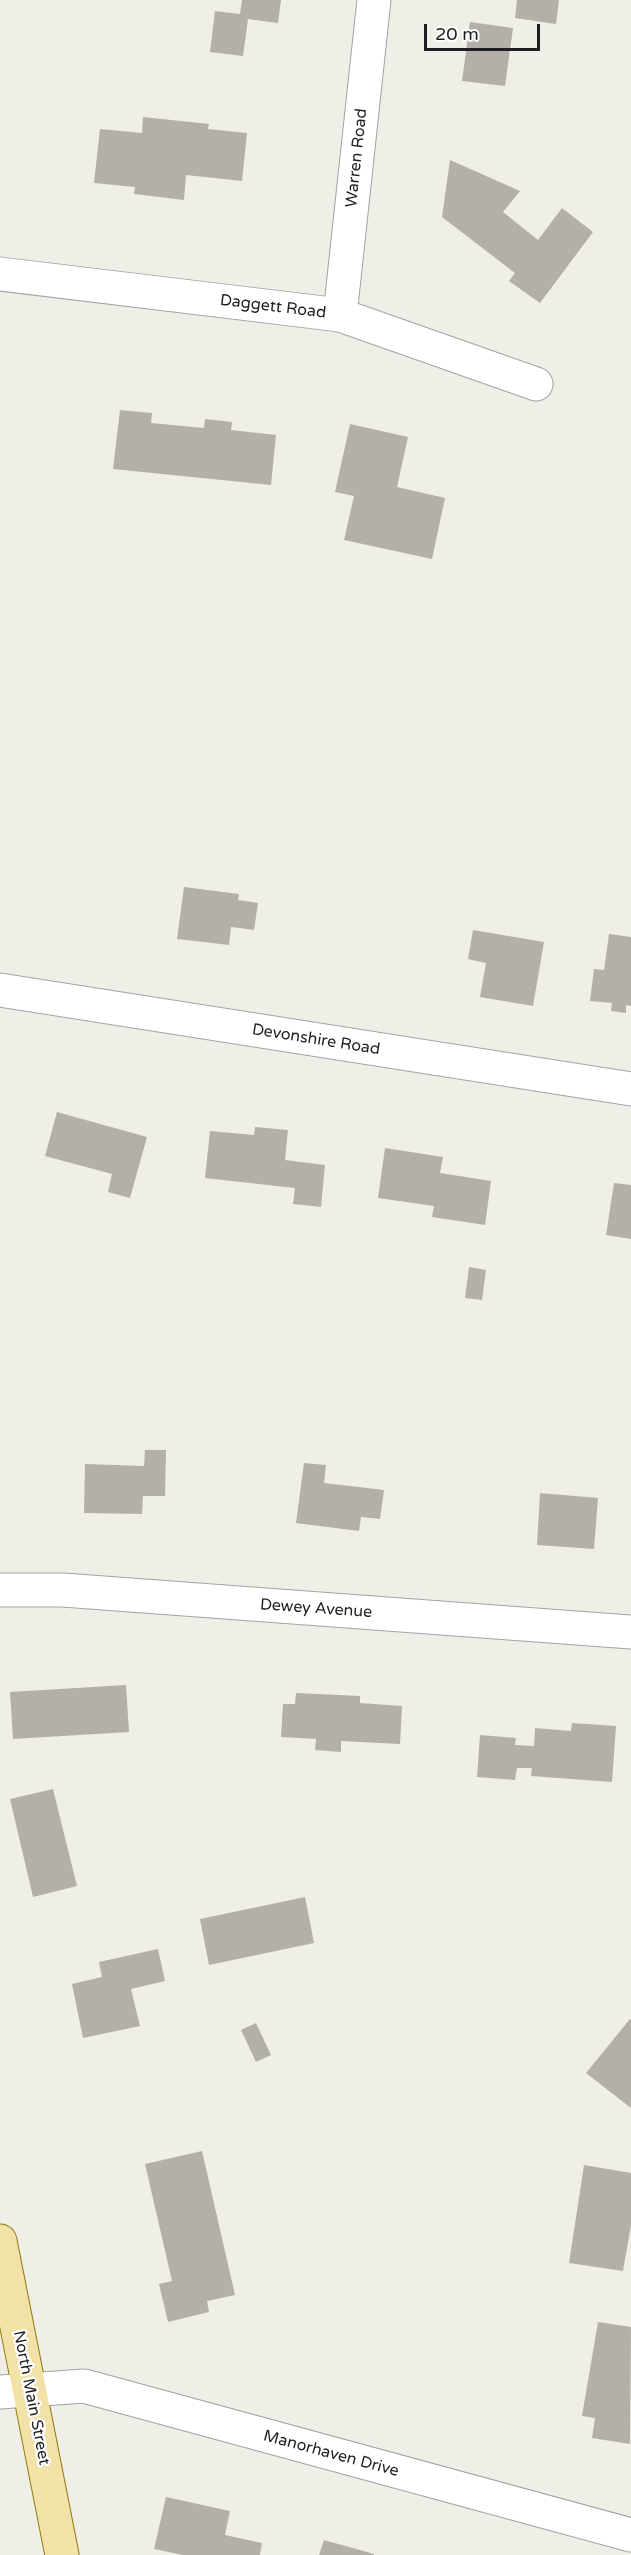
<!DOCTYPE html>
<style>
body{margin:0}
#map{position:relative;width:631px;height:2555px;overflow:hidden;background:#efeee7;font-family:"Varela Round",sans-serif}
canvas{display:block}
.scale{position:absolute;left:424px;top:24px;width:116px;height:27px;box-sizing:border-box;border:3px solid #1f1f1f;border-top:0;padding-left:8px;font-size:18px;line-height:21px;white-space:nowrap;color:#1f1f1f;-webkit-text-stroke:4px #fff;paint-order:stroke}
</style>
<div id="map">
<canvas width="631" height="2555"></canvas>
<div class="scale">20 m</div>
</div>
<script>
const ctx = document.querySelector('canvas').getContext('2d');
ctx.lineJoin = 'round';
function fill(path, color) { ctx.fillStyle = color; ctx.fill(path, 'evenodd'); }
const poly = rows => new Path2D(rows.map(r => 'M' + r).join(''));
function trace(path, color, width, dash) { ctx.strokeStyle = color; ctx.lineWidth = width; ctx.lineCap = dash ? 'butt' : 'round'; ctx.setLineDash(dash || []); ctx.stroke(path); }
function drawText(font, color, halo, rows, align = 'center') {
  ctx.font = font + ' "Varela Round",sans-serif'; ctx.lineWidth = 4.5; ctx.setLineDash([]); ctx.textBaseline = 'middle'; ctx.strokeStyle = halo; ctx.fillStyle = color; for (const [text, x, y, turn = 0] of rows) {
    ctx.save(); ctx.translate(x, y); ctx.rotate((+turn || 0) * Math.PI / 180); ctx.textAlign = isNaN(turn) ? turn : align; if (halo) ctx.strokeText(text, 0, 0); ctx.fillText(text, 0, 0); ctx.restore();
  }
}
fill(poly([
 [242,0,281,0,278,23,248,19,243,56,210,52,215,11,240,14],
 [517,0,559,0,556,24,515,18],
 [470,22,513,28,505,86,462,81],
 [143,117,209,124,208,129,247,133,242,181,186,175,184,200,134,194,135,187,94,183,100,129,142,133],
 [450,160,520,191,503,212,538,240,562,208,593,232,540,303,509,281,515,273,442,217],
 [120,410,152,413,151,423,204,428,205,419,232,422,231,430,276,435,271,485,113,469],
 [350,424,408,437,397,487,445,498,432,559,344,540,354,496,335,492],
 [184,887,239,894,238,900,258,903,254,930,231,927,229,945,177,939],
 [473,930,544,942,533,1006,480,997,486,963,468,959],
 [609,934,631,937,631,1006,626,1005,626,1013,611,1011,612,1003,590,1001,594,969,604,970],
 [57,1112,147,1137,130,1198,108,1192,112,1174,45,1156],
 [255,1127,288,1130,285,1160,325,1165,321,1207,293,1204,295,1188,205,1178,210,1131,254,1135],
 [385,1148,443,1157,440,1173,491,1181,485,1225,432,1217,434,1206,378,1198],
 [614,1183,631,1185,631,1239,606,1235],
 [469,1267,486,1270,482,1300,465,1298],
 [145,1450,166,1450,165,1496,143,1496,142,1514,84,1513,85,1464,144,1466],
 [304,1463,326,1465,324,1483,384,1490,380,1519,361,1517,359,1531,296,1523],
 [540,1493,598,1498,594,1549,537,1545],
 [126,1685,129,1732,13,1739,10,1692],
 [296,1693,360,1696,360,1703,402,1706,400,1744,341,1741,341,1752,315,1750,316,1739,281,1737,283,1704,295,1704],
 [572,1723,616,1726,612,1782,531,1776,532,1768,517,1768,515,1780,477,1777,480,1735,516,1738,515,1745,534,1746,535,1728,571,1731],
 [53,1789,77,1886,33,1897,10,1799],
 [305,1897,314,1943,209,1965,200,1919],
 [158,1949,165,1981,131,1989,140,2026,83,2038,72,1984,102,1977,99,1962],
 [630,2019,631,2020,631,2108,586,2073],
 [256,2023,271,2055,256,2062,241,2030],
 [202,2151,235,2295,207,2301,209,2312,168,2322,159,2284,172,2281,145,2164],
 [584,2165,631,2173,631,2225,623,2271,569,2263],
 [598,2322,631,2327,630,2444,592,2438,595,2418,582,2416],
 [166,2497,230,2511,225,2535,262,2543,260,2555,183,2555,154,2549],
 [324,2540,374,2554,374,2555,319,2555]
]), '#b4b0a9');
const minor = poly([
 [0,274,340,315,536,384],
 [340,315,374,0],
 [0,990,631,1089],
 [0,1590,63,1590,631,1632],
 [0,2392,84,2386,631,2535]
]);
const major = poly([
 [0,2241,62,2555]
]);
trace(minor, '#a3a3a3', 35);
trace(major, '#8c7b0f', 35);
trace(minor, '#fff', 33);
trace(major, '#f3e2a8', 33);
drawText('16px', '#1f1f1f', '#fff', [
 ["Warren Road",357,158,-84],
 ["Daggett Road",273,307,7],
 ["Devonshire Road",316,1040,9],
 ["Dewey Avenue",316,1609,4],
 ["North Main Street",31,2398,79],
 ["Manorhaven Drive",331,2454,15]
]);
</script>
